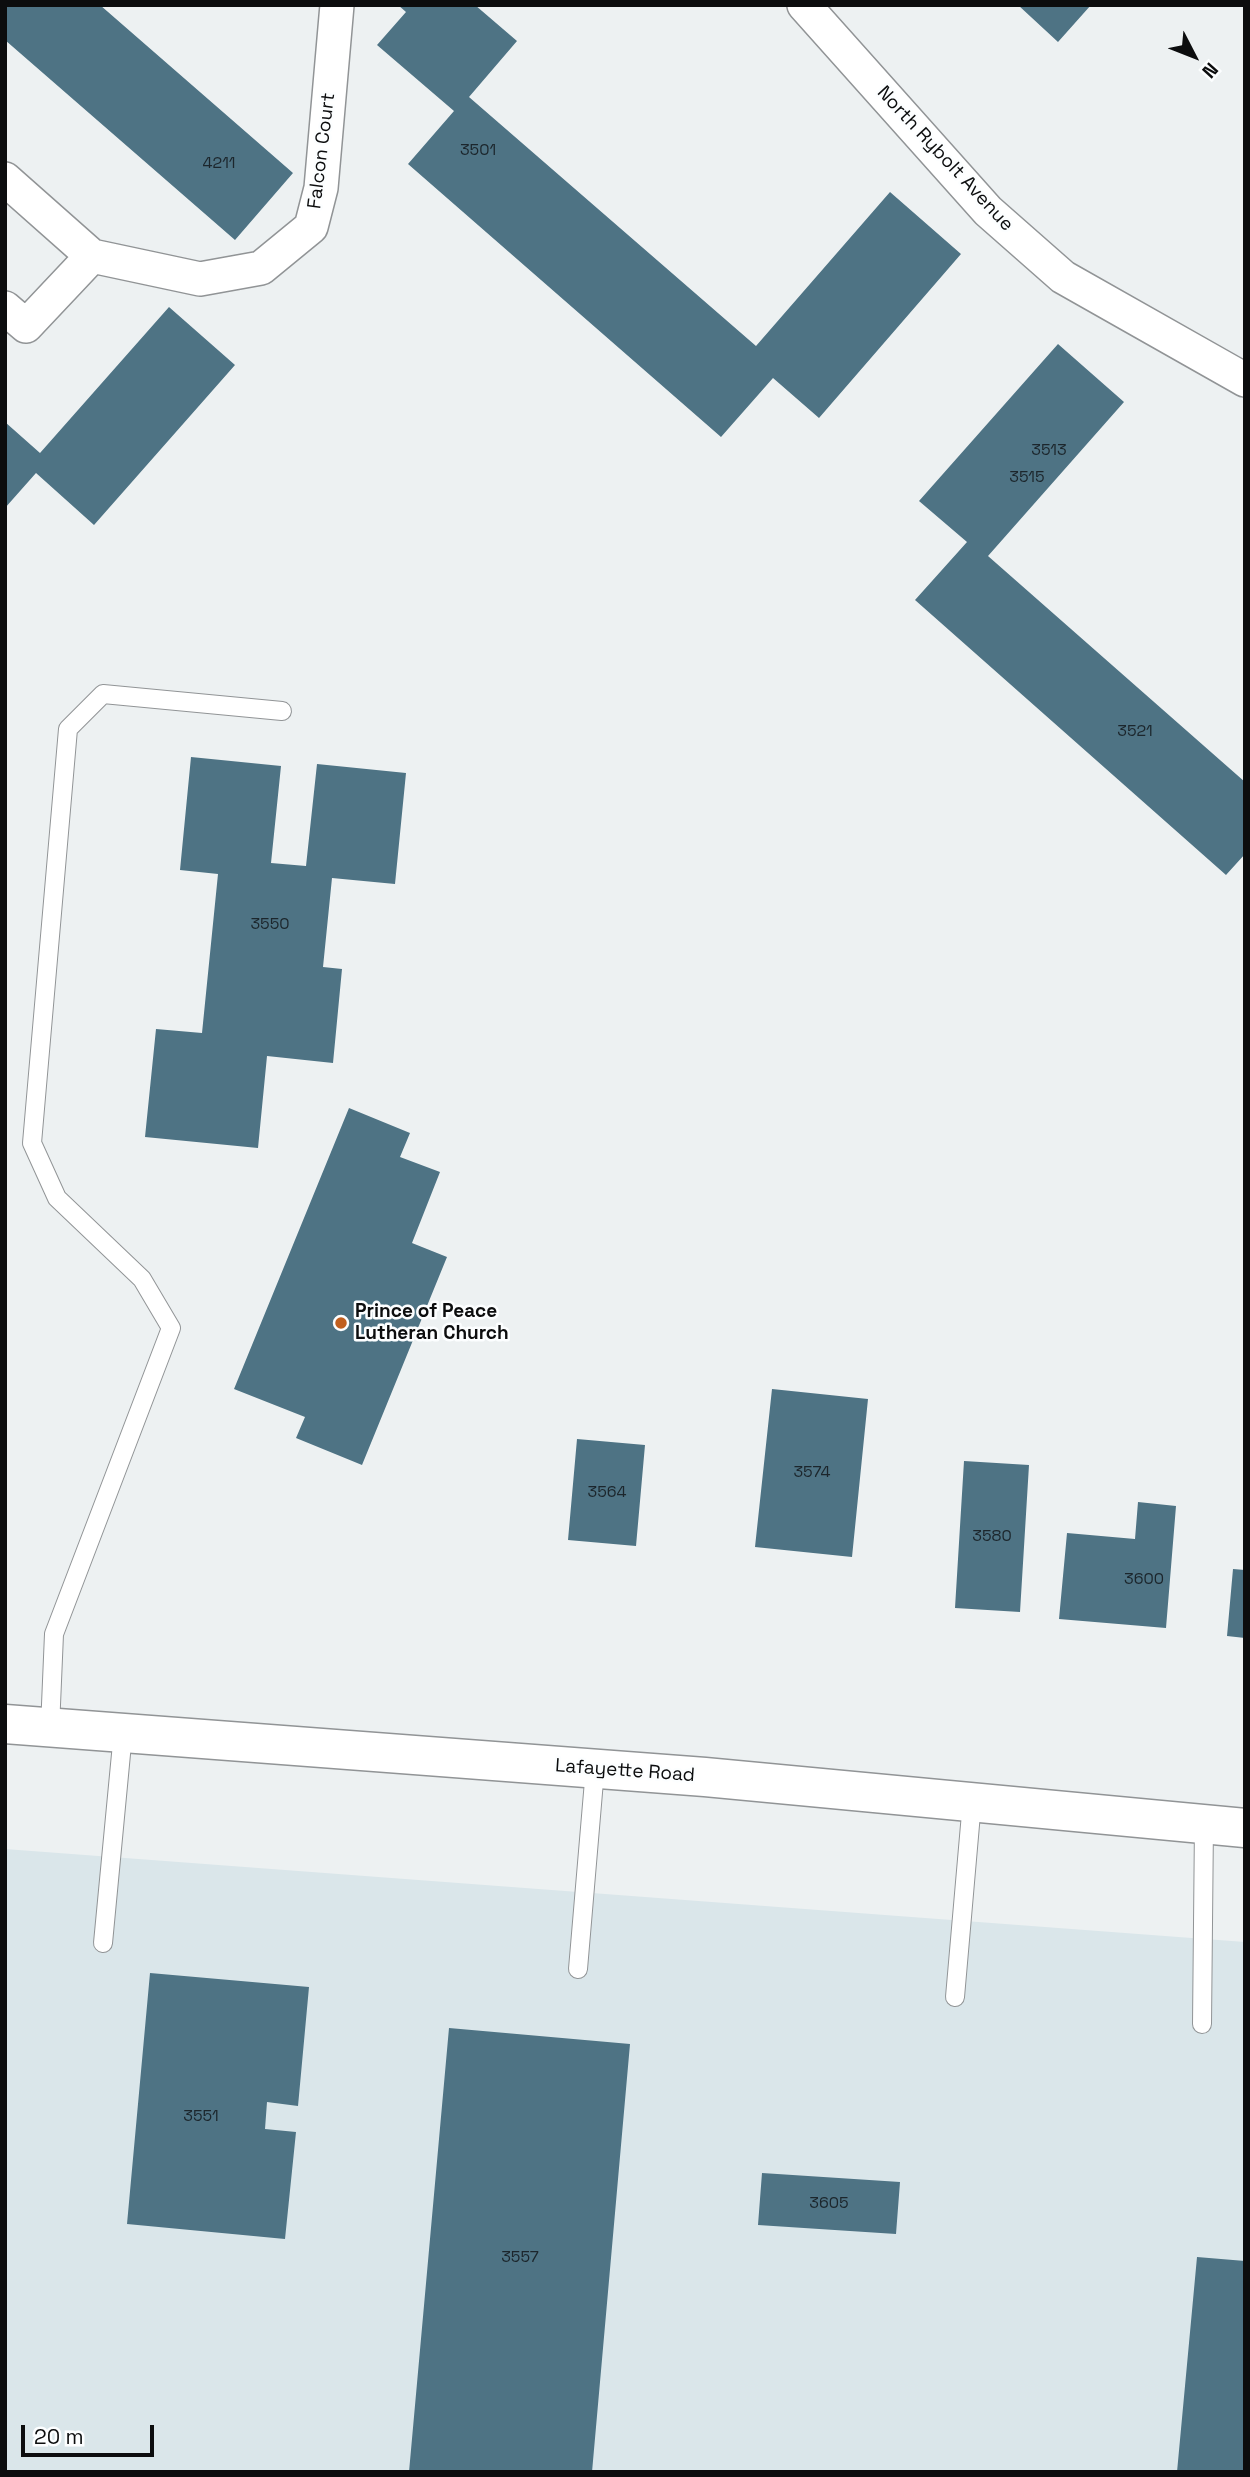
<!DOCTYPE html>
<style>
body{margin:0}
#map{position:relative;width:1250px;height:2477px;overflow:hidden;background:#edf1f2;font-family:"Space Grotesk",sans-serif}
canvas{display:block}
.frame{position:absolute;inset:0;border:7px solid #0c0d0e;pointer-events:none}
.north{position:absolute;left:1159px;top:21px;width:70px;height:70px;-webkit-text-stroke:5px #fcfeff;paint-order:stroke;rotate:132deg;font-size:19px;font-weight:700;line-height:28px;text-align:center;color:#0c0d0e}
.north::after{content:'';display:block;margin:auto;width:24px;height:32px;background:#0c0d0e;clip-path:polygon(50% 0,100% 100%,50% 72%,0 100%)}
.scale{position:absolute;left:21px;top:2425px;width:133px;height:32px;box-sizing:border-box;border:4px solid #0c0d0e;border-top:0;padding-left:9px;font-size:21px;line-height:24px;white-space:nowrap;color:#0c0d0e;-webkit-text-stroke:5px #fcfeff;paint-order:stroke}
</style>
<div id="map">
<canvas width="1250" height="2477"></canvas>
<div class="frame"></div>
<div class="north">N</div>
<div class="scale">20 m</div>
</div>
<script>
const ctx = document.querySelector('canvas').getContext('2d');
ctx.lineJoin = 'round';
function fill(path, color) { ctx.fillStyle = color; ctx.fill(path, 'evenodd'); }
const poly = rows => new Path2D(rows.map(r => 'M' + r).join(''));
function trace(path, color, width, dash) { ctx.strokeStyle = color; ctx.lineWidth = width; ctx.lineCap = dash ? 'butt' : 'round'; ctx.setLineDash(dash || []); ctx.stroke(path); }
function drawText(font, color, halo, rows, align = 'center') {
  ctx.font = font + ' "Space Grotesk",sans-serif'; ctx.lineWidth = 5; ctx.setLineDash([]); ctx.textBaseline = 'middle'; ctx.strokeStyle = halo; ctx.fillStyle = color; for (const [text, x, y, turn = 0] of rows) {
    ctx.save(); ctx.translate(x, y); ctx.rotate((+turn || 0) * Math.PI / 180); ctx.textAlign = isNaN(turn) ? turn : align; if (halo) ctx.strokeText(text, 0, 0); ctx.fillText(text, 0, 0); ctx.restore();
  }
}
fill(poly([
 [5,1849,1245,1942,1245,2472,5,2472]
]), '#dae6ea');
fill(poly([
 [5,5,100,5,293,173,235,240,5,40],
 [398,5,475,5,517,41,469,97,756,346,890,192,961,254,819,418,773,378,721,437,408,164,454,111,377,45,406,12],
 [1018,5,1091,5,1058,42],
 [169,307,235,365,94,525,36,473,5,508,5,422,40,453],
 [1058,344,1124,402,988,556,1245,782,1245,854,1226,875,915,600,967,542,919,501],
 [191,757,281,766,271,863,306,866,317,764,406,773,395,884,332,878,323,967,342,969,333,1063,267,1056,258,1148,145,1137,156,1029,202,1033,218,874,180,870],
 [349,1108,410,1133,400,1157,440,1172,412,1243,447,1257,362,1465,296,1438,305,1417,234,1389],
 [772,1389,868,1399,852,1557,755,1547],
 [577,1439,645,1445,636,1546,568,1540],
 [964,1461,1029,1465,1020,1612,955,1608],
 [1138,1502,1176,1506,1166,1628,1059,1619,1067,1533,1135,1539],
 [1233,1569,1245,1570,1245,1638,1227,1636],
 [150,1973,309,1987,298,2106,267,2102,265,2129,296,2132,285,2239,127,2224],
 [449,2028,630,2044,592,2472,409,2472],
 [762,2173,900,2182,896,2234,758,2225],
 [1197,2257,1245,2261,1245,2472,1177,2472]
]), '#4e7384');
const lane = poly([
 [50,1728,54,1634,171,1328,142,1279,57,1198,32,1143,68,729,103,694,282,711],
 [103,1943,123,1733],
 [578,1969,595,1769],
 [955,1997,972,1802],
 [1202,2024,1204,1823]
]);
const street = poly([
 [804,5,988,211,1063,277,1245,380],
 [5,179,92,256,200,279,261,268,311,227,321,188,337,5],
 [5,308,26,326,92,256]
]);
const primary = poly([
 [5,1724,705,1777,1245,1828]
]);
trace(lane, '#919496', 20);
trace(street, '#919496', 36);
trace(primary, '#919496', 41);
trace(lane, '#fff', 18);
trace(street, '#fff', 33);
trace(primary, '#fff', 38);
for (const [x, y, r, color] of [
 [341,1323,7,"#c05f1f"]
]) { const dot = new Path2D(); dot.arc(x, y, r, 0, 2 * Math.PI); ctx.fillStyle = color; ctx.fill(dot); trace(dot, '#fcfeff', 2.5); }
drawText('16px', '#1c262c', null, [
 ["3501",478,151],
 ["4211",219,164],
 ["3513",1049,451],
 ["3515",1027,478],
 ["3521",1135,732],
 ["3550",270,925],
 ["3574",812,1473],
 ["3564",607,1493],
 ["3580",992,1537],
 ["3600",1144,1580],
 ["3551",201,2117],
 ["3605",829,2204],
 ["3557",520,2258]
]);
drawText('19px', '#0c0d0e', '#fcfeff', [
 ["Falcon Court",322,151,-83],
 ["North Rybolt Avenue",945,159,47],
 ["Lafayette Road",625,1771,4]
]);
drawText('bold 19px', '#0c0d0e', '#fcfeff', [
 ["Prince of Peace",355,1312],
 ["Lutheran Church",355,1334]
], 'left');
</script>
